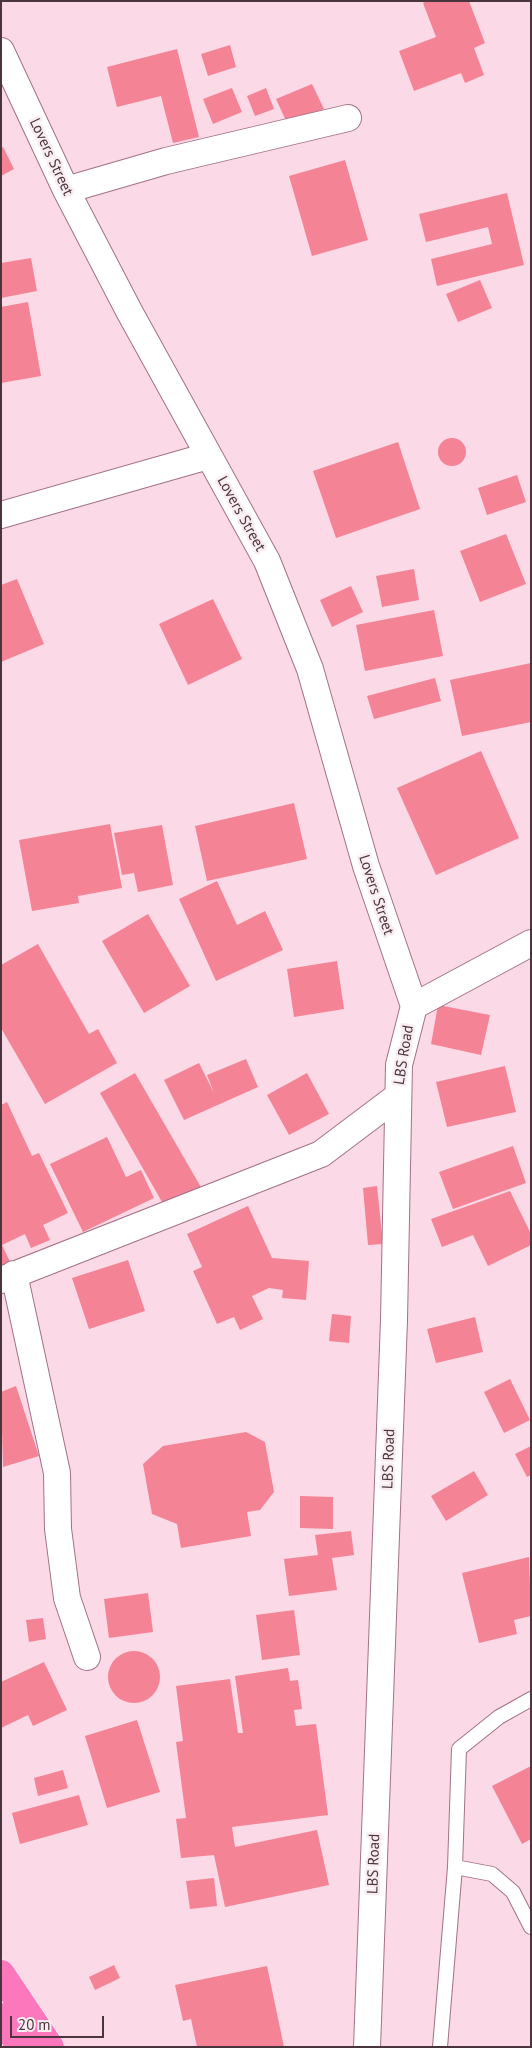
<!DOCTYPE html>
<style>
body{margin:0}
#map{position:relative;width:532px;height:2048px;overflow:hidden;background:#fbd9e7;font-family:"PT Sans",sans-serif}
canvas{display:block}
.frame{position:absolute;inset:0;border:2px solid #4a343e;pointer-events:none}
.scale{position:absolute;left:10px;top:2016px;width:94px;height:22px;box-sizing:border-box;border:2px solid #4a343e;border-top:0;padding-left:6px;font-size:15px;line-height:18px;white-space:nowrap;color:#4a343e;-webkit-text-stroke:4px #f9edf2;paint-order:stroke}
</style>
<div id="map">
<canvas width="532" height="2048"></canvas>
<div class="frame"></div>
<div class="scale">20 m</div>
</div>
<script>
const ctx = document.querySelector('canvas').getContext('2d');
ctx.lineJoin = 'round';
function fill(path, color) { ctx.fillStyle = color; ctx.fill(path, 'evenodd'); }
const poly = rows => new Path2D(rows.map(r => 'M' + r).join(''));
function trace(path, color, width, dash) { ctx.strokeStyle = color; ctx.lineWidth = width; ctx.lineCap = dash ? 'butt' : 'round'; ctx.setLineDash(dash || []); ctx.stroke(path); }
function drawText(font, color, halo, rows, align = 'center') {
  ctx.font = font + ' "PT Sans",sans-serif'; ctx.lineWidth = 5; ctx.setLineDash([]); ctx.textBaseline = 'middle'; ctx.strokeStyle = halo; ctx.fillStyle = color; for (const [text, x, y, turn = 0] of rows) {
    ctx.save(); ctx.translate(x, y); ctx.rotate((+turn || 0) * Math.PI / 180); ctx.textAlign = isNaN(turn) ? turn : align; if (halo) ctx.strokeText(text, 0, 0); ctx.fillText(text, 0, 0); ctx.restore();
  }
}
fill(poly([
 [426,1,469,1,485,43,474,48,484,75,465,83,461,73,414,91,399,51,436,37,423,3],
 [230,45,236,67,208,76,201,54],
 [177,49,199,137,173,143,161,96,117,107,107,67],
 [312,84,324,109,288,125,276,99],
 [232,88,242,112,213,124,203,99],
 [266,88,274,109,255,116,247,96],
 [3,147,14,169,1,176,1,148],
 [345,160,368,240,312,256,289,176],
 [507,193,524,265,437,286,431,259,492,244,488,227,426,242,419,214],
 [31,258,37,291,1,298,1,263],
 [480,280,492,308,458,322,446,294],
 [28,302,41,376,1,383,1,307],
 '438 452a14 14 0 1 1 28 0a14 14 0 1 1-28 0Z',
 [398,442,420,509,336,538,313,471],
 [517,475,526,502,487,515,478,488],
 [506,534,526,584,480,602,460,551],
 [414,569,419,600,382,607,376,576],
 [17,579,44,644,1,662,1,585],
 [351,586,363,612,332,627,320,600],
 [213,599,242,659,188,685,159,624],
 [434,610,443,656,365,671,356,625],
 [531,663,531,722,462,736,450,680],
 [435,678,441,701,374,719,367,696],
 [481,751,519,838,436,875,397,788],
 [294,803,307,859,207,881,195,826],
 [110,824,122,888,78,896,79,903,32,911,19,840],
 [162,825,173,885,138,892,134,873,122,875,114,833],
 [217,881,237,925,265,911,283,950,216,981,179,899],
 [148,914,190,986,144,1013,102,941],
 [38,944,89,1034,98,1029,117,1063,45,1104,1,1028,1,965],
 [337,961,344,1009,294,1017,287,969],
 [438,1005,490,1015,481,1055,431,1044],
 [246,1059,258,1087,184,1120,164,1080,199,1063,214,1093,207,1075],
 [505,1066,516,1112,447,1127,436,1082],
 [135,1073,202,1189,166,1209,100,1093],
 [307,1073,329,1114,289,1135,267,1095],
 [7,1102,32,1156,39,1153,68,1213,43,1225,50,1240,31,1248,25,1234,2,1245,12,1266,1,1271,1,1105],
 [107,1137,126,1177,141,1170,154,1198,83,1232,50,1164],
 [513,1146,526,1183,453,1209,439,1172],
 [377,1186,383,1244,368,1245,363,1188],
 [510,1191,531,1234,531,1245,488,1266,473,1235,442,1247,431,1219],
 [248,1206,272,1258,309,1261,306,1300,282,1298,283,1290,269,1288,252,1296,263,1319,240,1330,234,1317,217,1324,193,1271,202,1267,187,1234],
 [128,1260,145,1311,89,1329,72,1278],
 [332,1314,351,1316,349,1343,329,1341],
 [475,1317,483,1352,436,1363,427,1329],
 [510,1379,530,1420,504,1433,484,1392],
 [16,1386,39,1456,3,1467,1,1392],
 [246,1432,265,1442,274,1492,260,1510,247,1512,251,1536,181,1548,177,1524,152,1514,143,1464,163,1446],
 [531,1446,531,1475,527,1477,515,1454],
 [474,1471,488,1495,446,1521,431,1496],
 [300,1496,333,1497,333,1529,300,1528],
 [351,1531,354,1555,332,1558,337,1590,289,1596,284,1559,318,1555,315,1535],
 [529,1557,531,1616,514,1620,517,1634,479,1643,462,1573],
 [148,1593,153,1632,109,1638,104,1599],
 [294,1610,300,1655,262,1660,256,1615],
 [43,1618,46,1639,29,1642,26,1620],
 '108 1677a26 26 0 1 1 52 0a26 26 0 1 1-52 0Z',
 [44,1662,67,1710,33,1726,28,1715,1,1728,1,1682],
 [288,1668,290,1681,298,1680,302,1709,294,1710,296,1726,316,1724,328,1815,232,1827,235,1847,317,1830,329,1885,225,1907,214,1855,181,1858,176,1819,186,1818,176,1742,183,1741,176,1686,230,1679,238,1733,243,1733,235,1676],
 [137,1720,160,1792,107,1808,85,1736],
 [531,1766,531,1839,522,1844,492,1786],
 [63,1770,68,1788,38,1796,34,1778],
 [79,1795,88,1825,20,1844,12,1813],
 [214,1878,217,1906,190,1909,186,1881],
 [114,1965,120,1978,95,1990,89,1977],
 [267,1966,284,2047,197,2047,191,2019,183,2021,175,1985]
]), '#f48396');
const lane = poly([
 [455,1867,492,1874,513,1892,531,1927],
 [440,2047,455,1867,459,1749,499,1717,531,1699]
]);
const street = poly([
 [1,51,66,190,129,311,267,561,310,669,366,866,414,1006],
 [66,190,166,161,348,118],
 [1,515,208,456],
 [14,1274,57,1473,58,1529,67,1598,87,1657],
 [1,1280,321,1154,398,1096],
 [367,2047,394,1320,399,1065,414,1006,531,943]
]);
const highway = poly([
 [1,1974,50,2047],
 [1,2017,21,2047]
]);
trace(lane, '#a37188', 16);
trace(street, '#a37188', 28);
trace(highway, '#fff', 29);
trace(lane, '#fff', 14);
trace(street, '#fff', 26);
trace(highway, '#fd77bc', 28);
drawText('15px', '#4a343e', '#f9edf2', [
 ["Lovers Street",51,157,65],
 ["Lovers Street",241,514,61],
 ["Lovers Street",376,895,72],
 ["LBS Road",404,1055,-81],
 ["LBS Road",389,1459,-88],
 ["LBS Road",374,1864,-88]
]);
</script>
